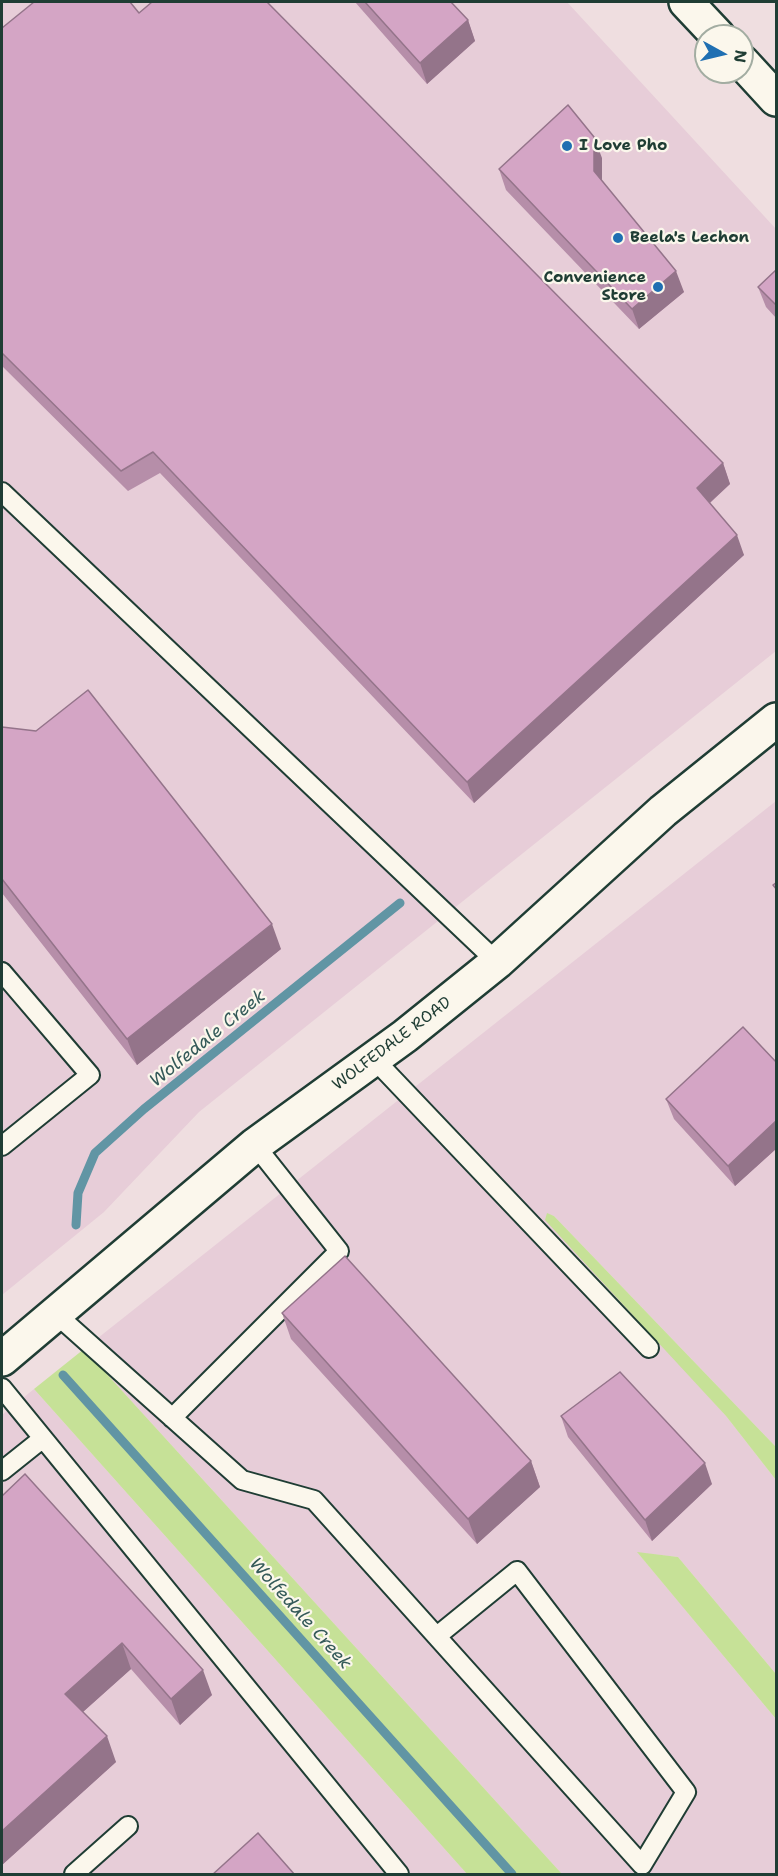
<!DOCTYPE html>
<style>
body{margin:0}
#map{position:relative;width:778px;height:1876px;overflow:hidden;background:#efdee0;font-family:"Shantell Sans",sans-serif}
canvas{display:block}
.frame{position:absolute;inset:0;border:3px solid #1f3d34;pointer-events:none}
.north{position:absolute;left:694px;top:24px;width:60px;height:60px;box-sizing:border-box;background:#fbf7ec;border:2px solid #a3ada2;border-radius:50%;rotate:98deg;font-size:16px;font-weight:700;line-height:24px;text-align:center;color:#1f3d34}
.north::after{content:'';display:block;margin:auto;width:21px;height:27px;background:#1f6fb2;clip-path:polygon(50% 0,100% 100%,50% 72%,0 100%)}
</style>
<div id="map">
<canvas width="778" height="1876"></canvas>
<div class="frame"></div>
<div class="north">N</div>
</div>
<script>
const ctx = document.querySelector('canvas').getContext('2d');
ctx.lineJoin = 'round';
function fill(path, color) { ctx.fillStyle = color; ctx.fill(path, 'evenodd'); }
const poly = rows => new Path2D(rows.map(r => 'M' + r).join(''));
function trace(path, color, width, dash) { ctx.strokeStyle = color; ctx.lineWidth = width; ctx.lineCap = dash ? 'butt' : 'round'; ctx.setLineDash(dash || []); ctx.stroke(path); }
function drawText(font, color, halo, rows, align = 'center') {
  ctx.font = font + ' "Shantell Sans",sans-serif'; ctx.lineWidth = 4.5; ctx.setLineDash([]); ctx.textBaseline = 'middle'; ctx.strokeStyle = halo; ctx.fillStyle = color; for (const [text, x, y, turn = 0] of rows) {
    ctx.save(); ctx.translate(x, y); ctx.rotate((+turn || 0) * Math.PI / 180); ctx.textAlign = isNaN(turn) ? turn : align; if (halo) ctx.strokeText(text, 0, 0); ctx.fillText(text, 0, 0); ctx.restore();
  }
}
fill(poly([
 [2,2,567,2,776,229,776,651,199,1112,104,1212,2,1295],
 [776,801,776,1447,554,1216,547,1214,726,1416,776,1480,776,1674,678,1557,638,1553,776,1719,776,1874,562,1874,84,1349],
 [34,1389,467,1874,2,1874,2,1415]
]), '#e7cdd8');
fill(poly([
 [547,1213,554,1216,776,1447,776,1480,726,1416,545,1220],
 [84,1349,562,1874,467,1874,34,1389],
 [637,1552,678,1557,776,1674,776,1719]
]), '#c6e197');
trace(poly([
 [76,1225,78,1193,95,1153,144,1109,400,903],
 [63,1375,512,1874]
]), '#6195a4', 9);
const lane = poly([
 [2,492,497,962],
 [2,972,90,1075,2,1146],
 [374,1059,649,1348],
 [57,1315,242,1480,314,1500,642,1865,686,1792,517,1571,437,1636],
 [2,1388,399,1874],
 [172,1418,339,1251,255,1145],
 [2,1471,42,1439],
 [74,1874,128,1826]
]);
const secondary = poly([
 [686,2,718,36],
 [742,62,776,99],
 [2,1359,255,1145,405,1036,497,962,663,811,776,720]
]);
trace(lane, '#1f3d34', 22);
trace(secondary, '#1f3d34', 38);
trace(lane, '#fbf7ec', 18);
trace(secondary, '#fbf7ec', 33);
fill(poly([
 [355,2,451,2,468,20,475,41,427,84],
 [139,13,723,463,730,484,710,503,744,555,474,803,160,473,128,491,2,366,2,28],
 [602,158,602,181,684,292,639,329,506,190,499,169],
 [777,269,777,319,766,307,758,287],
 [2,727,281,949,137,1065,2,893],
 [777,1063,777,1148,735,1186,674,1119,666,1099],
 [282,1313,531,1461,540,1487,477,1544,291,1339],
 [561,1416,712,1484,652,1541,568,1437],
 [2,1496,212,1695,180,1725,131,1669,83,1712,116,1762,2,1865]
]), '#b68ea9');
fill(poly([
 [468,20,475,41,427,84,420,63],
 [594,137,602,158,602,192,594,171],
 [676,271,684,292,639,329,632,309],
 [723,463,730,484,704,508,697,488],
 [737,535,744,555,474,803,467,782],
 [272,924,281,949,137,1065,127,1039],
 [777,1120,777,1148,735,1186,728,1166],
 [531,1461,540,1487,477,1544,468,1519],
 [705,1463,712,1484,652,1541,645,1520],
 [122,1643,131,1669,75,1719,65,1694],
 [203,1670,212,1695,180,1725,171,1699],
 [107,1736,116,1762,2,1865,2,1831]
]), '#94748a');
const building = poly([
 [34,2,130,2,139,13,152,2,267,2,723,463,697,488,737,535,467,782,153,452,121,471,2,353,2,28,34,2],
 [365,2,451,2,468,20,420,63,365,2],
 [568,105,594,137,594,171,676,271,632,309,499,169,568,105],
 [777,269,777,306,758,287,777,269],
 [88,690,272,924,127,1039,2,879,2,727,36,731,88,690],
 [777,882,777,890,773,885,777,882],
 [743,1027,777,1063,777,1120,728,1166,666,1099,743,1027],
 [345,1256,531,1461,468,1519,282,1313,345,1256],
 [620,1372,705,1463,645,1520,561,1416,620,1372],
 [25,1474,203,1670,171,1699,122,1643,65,1694,107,1736,2,1831,2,1496,25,1474],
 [258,1833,295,1875,212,1875,258,1833]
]);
fill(building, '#d4a5c5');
trace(building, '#94748a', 1.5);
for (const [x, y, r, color] of [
 [567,146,6,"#1f6fb2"],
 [618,238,6,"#1f6fb2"],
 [658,287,6,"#1f6fb2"]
]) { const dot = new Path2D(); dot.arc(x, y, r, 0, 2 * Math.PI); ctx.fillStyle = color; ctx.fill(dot); trace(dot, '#fbf7ec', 2); }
drawText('bold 16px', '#1f3d34', '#fbf7ec', [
 ["I Love Pho",579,146],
 ["Beela's Lechon",630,238],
 ["Convenience",646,278,"right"],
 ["Store",646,296,"right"]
], 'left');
drawText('16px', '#1f3d34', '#fbf7ec', [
 ["WOLFEDALE ROAD",392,1044,-37]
]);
drawText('italic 18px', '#355a59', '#fbf7ec', [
 ["Wolfedale Creek",208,1039,-39],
 ["Wolfedale Creek",300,1614,48]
]);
</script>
